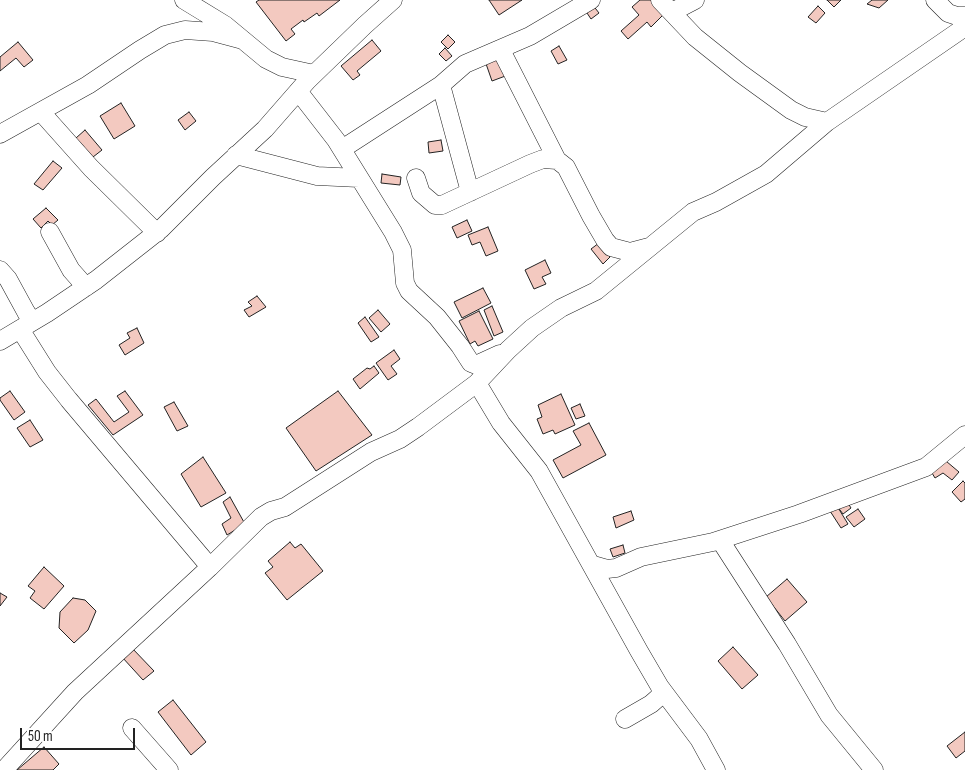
<!DOCTYPE html>
<style>
body{margin:0}
#map{position:relative;width:965px;height:770px;overflow:hidden;background:#fff;font-family:"Sofia Sans Condensed",sans-serif}
canvas{display:block}
.scale{position:absolute;left:20px;top:728px;width:115px;height:22px;box-sizing:border-box;border:2px solid #222;border-top:0;padding-left:6px;font-size:15px;line-height:18px;white-space:nowrap;color:#222;-webkit-text-stroke:4px #fff;paint-order:stroke}
</style>
<div id="map">
<canvas width="965" height="770"></canvas>
<div class="scale">50 m</div>
</div>
<script>
const ctx = document.querySelector('canvas').getContext('2d');
ctx.lineJoin = 'round';
function fill(path, color) { ctx.fillStyle = color; ctx.fill(path, 'evenodd'); }
const poly = rows => new Path2D(rows.map(r => 'M' + r).join(''));
function trace(path, color, width, dash) { ctx.strokeStyle = color; ctx.lineWidth = width; ctx.lineCap = dash ? 'butt' : 'round'; ctx.setLineDash(dash || []); ctx.stroke(path); }
const building = poly([
 [259,0,340,0,319,16,317,13,304,22,303,20,291,29,295,34,286,41,256,2,259,0],
 [489,0,522,0,499,15,489,0],
 [640,0,651,0,664,14,651,27,647,22,628,39,621,31,639,15,632,7,640,0],
 [827,0,841,0,834,7,827,0],
 [872,0,888,0,879,8,867,4,872,0],
 [592,4,599,13,591,19,585,10,592,4],
 [818,6,825,13,816,23,808,17,818,6],
 [448,35,455,42,448,49,441,42,448,35],
 [372,40,381,51,357,71,360,75,353,80,341,66,372,40],
 [18,42,33,60,24,67,16,58,0,71,0,57,18,42],
 [559,46,567,60,558,64,551,51,559,46],
 [445,48,452,56,446,61,439,54,445,48],
 [500,52,508,75,492,81,484,58,500,52],
 [121,103,135,126,114,139,100,116,121,103],
 [189,112,196,121,185,130,178,120,189,112],
 [85,130,102,150,93,157,76,138,85,130],
 [441,140,443,151,429,153,428,142,441,140],
 [53,161,62,168,43,190,34,184,53,161],
 [382,174,401,177,400,185,381,183,382,174],
 [46,208,58,220,52,225,48,221,41,228,33,219,46,208],
 [467,220,472,231,457,238,452,227,467,220],
 [488,227,498,251,486,256,480,242,472,245,468,235,488,227],
 [599,243,610,257,603,264,591,249,599,243],
 [545,260,551,273,542,277,546,284,534,289,525,270,545,260],
 [483,288,491,303,462,318,454,302,483,288],
 [257,296,266,307,249,317,244,310,252,306,248,302,257,296],
 [492,306,503,332,494,336,484,310,492,306],
 [378,310,390,324,381,332,369,318,378,310],
 [479,311,493,339,478,346,475,341,470,344,459,321,479,311],
 [365,317,379,337,371,342,358,323,365,317],
 [137,328,144,343,125,355,119,345,130,338,127,333,137,328],
 [394,350,400,359,391,366,397,374,388,380,376,363,394,350],
 [374,366,379,373,360,389,353,379,367,368,370,369,374,366],
 [10,391,25,412,14,420,0,400,0,398,10,391],
 [125,391,143,415,113,435,88,405,96,399,114,422,129,412,117,396,125,391],
 [338,391,372,435,316,471,286,428,338,391],
 [561,394,575,425,555,434,553,430,543,434,537,419,542,417,538,405,561,394],
 [174,402,188,426,177,431,164,407,174,402],
 [580,404,585,416,576,419,571,408,580,404],
 [30,420,43,440,30,447,17,428,30,420],
 [589,423,606,455,563,478,553,460,581,445,573,431,589,423],
 [940,456,959,472,952,480,943,473,935,478,929,468,940,456],
 [203,457,226,493,201,507,181,474,203,457],
 [963,481,965,483,965,499,961,502,952,492,963,481],
 [230,497,245,524,227,535,222,524,231,518,223,502,230,497],
 [846,500,851,508,843,514,837,506,846,500],
 [837,506,848,524,841,528,830,511,837,506],
 [858,509,865,519,854,527,846,517,858,509],
 [631,511,634,520,616,528,613,517,631,511],
 [290,542,295,548,301,544,323,571,287,600,265,573,273,567,268,561,290,542],
 [623,545,625,553,613,557,610,549,623,545],
 [44,567,64,586,44,609,30,598,35,591,28,586,44,567],
 [787,579,807,602,785,621,766,597,787,579],
 [0,593,7,597,0,606,0,593],
 [73,598,85,600,96,611,88,630,74,643,59,628,60,612,73,598],
 [131,647,154,671,143,680,122,657,131,647],
 [733,647,758,675,742,689,718,661,733,647],
 [173,700,206,742,191,755,158,712,173,700],
 [965,732,965,751,956,758,947,746,965,732],
 [44,747,59,764,53,770,17,770,44,747]
]);
fill(building, '#f3c9c0');
trace(building, '#222', 1);
const minor = poly([
 [184,0,225,25,266,59,282,67,314,74],
 [660,0,695,37,740,73,791,110,805,117,827,122],
 [935,0,948,13,957,16,965,16],
 [672,12,695,0],
 [501,50,557,160],
 [441,85,470,192],
 [298,91,336,140,393,232,402,250,405,283,409,291,437,317,460,346,471,363,476,365,500,354],
 [41,112,91,168,157,233],
 [0,134,88,85,140,50,165,35,185,30,213,32,243,40],
 [342,149,441,85,465,64,530,36,591,0],
 [236,155,317,176,359,178],
 [416,178,421,193,435,205,442,205,530,164,543,159,557,160,566,167,591,216,605,240,611,247,630,252,649,247],
 [50,232,71,270,86,287],
 [0,270,8,279,26,312,32,322],
 [20,329,47,372,69,400,210,567],
 [0,341,47,313,96,280,161,229,213,177,265,129,307,81,365,25,393,0],
 [477,383,501,423,539,471,639,651,660,687,661,692,659,697,651,704,625,719],
 [720,540,787,644,829,715,874,770],
 [593,565,607,569,616,568,641,557,713,542,799,514,926,467,965,435],
 [660,687,699,739,716,770],
 [132,728,169,770],
 [4,770,75,692,210,567,261,517,271,511,285,507,371,452,400,439,418,427,477,383,508,350,532,328,561,308,596,291,693,212,716,202,766,174,827,122,965,27]
]);
trace(minor, '#222', 19);
trace(minor, '#fff', 18);
</script>
